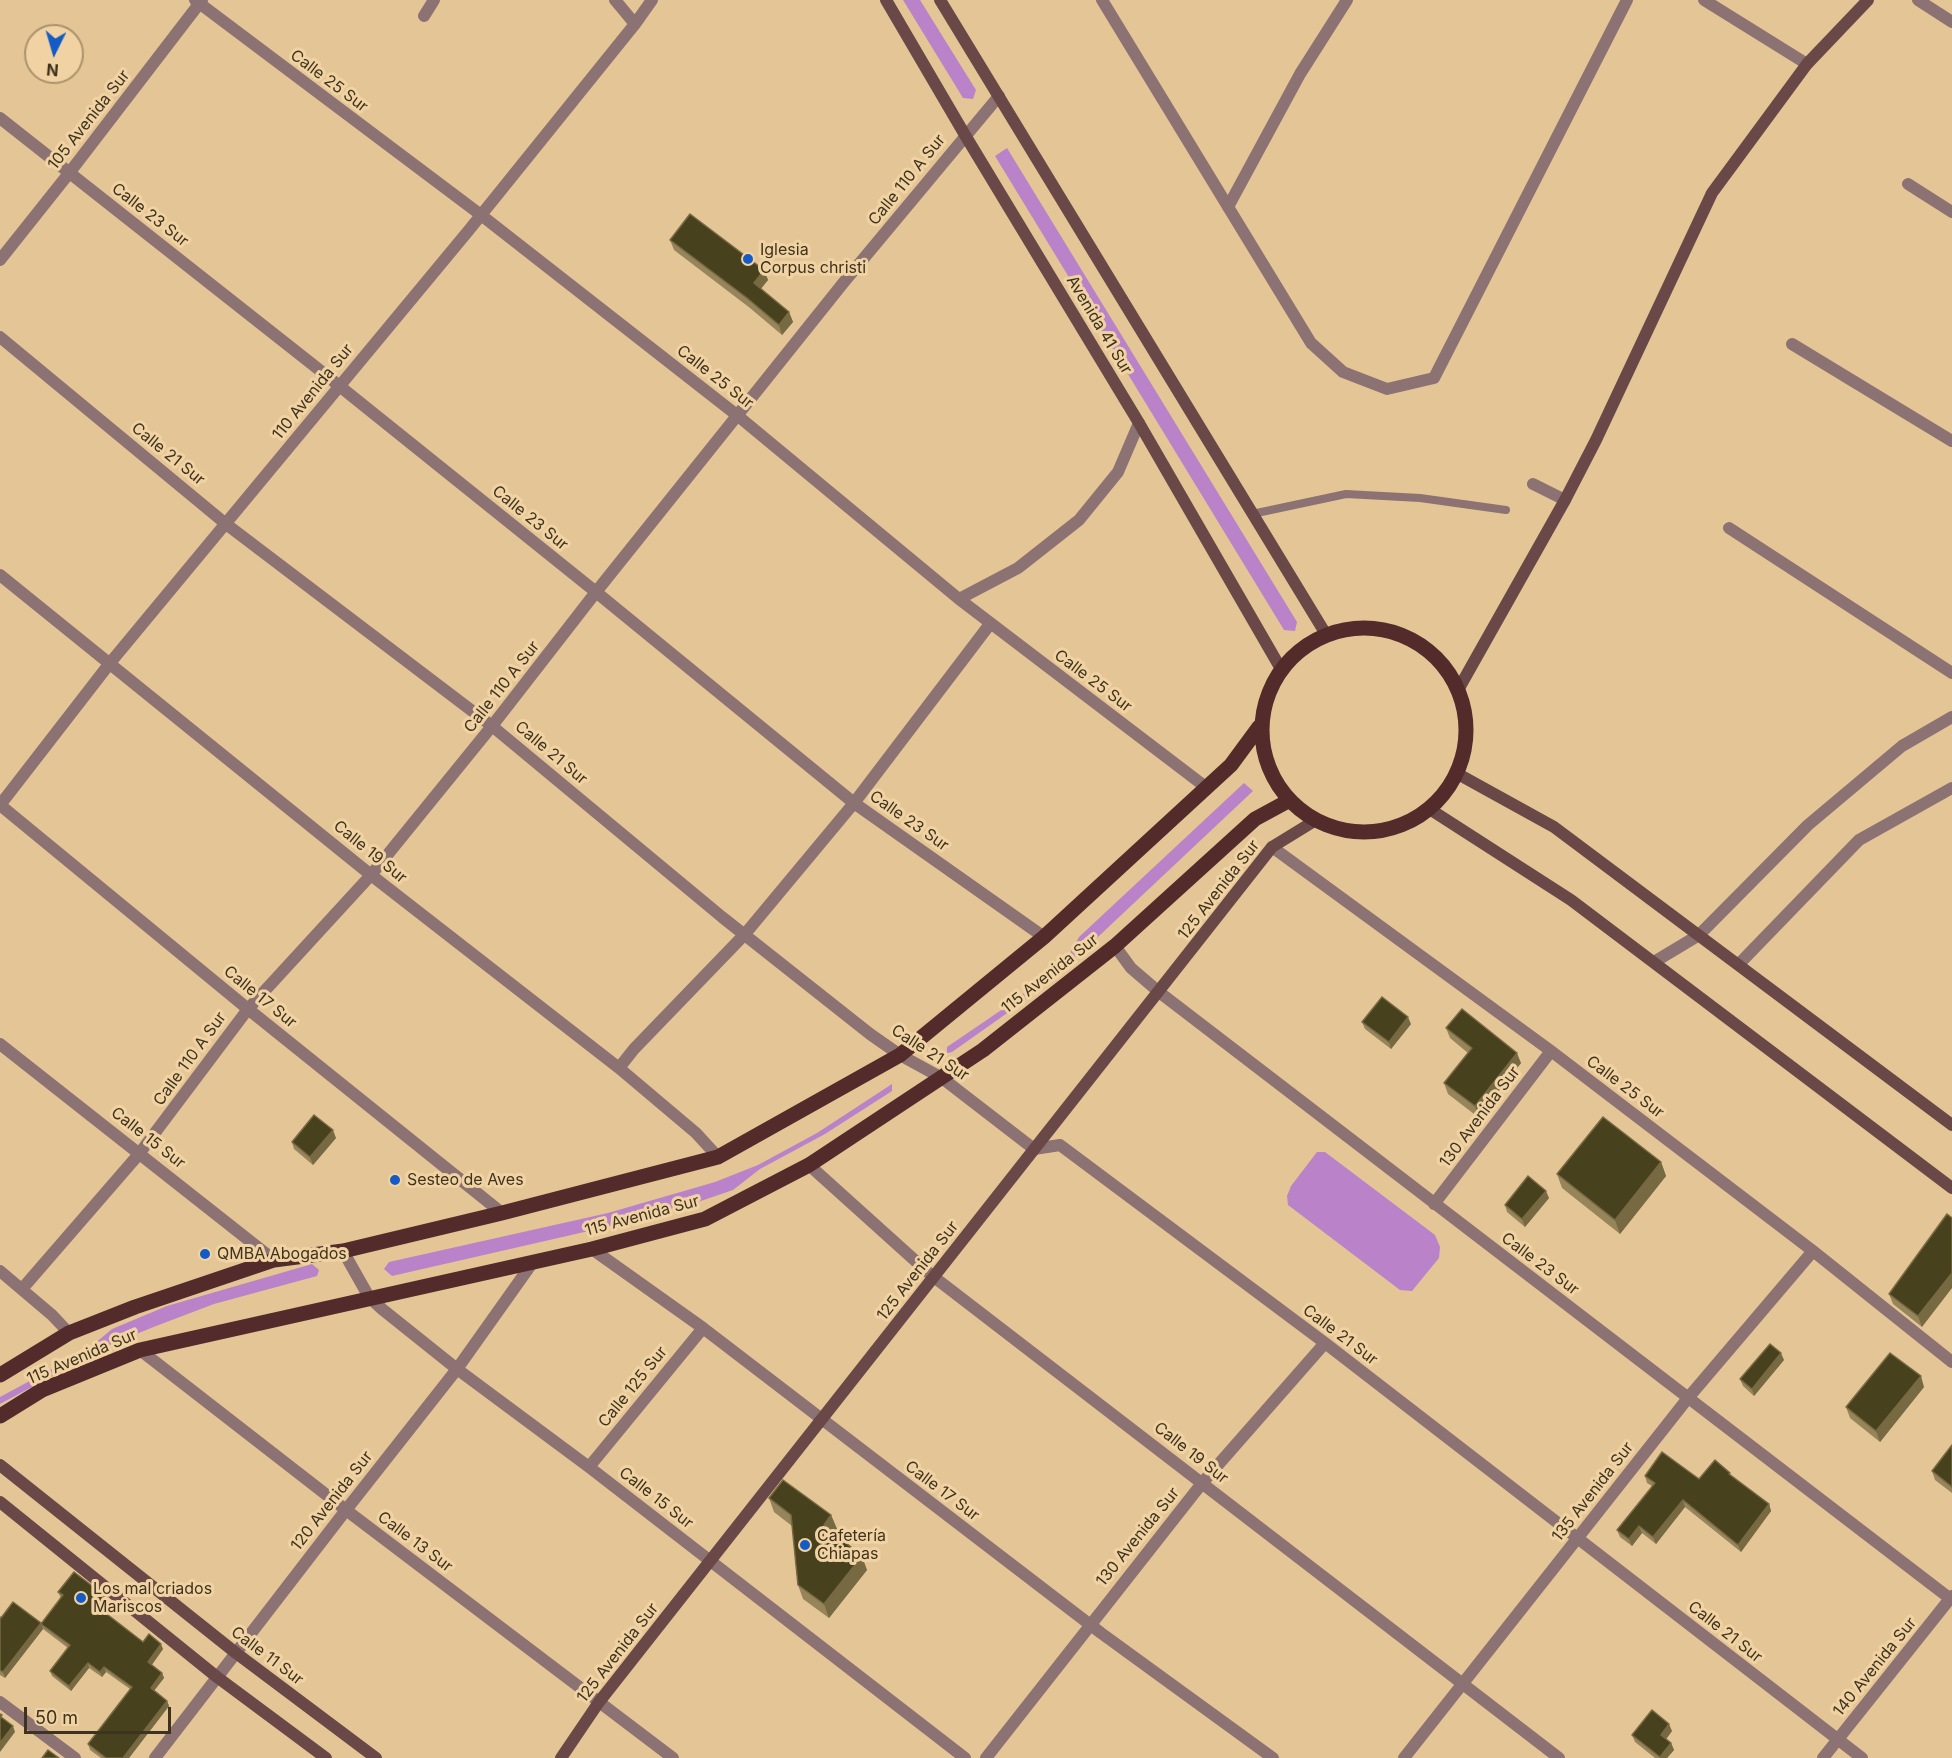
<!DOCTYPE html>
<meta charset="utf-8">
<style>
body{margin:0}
#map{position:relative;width:1952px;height:1758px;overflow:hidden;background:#e4c696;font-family:Inter,sans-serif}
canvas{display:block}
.north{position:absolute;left:24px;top:24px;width:60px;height:60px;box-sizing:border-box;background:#f1d3a3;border:2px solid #a9936e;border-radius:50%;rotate:185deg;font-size:16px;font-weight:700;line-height:24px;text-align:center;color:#3e331f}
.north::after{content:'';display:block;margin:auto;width:21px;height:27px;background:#155bc6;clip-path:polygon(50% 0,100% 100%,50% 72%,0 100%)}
.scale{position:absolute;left:24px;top:1707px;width:147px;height:27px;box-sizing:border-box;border:3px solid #3e331f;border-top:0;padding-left:8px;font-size:18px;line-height:21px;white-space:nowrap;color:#3e331f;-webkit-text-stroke:4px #f1d3a3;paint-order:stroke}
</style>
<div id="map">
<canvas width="1952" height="1758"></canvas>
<div class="north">N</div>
<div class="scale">50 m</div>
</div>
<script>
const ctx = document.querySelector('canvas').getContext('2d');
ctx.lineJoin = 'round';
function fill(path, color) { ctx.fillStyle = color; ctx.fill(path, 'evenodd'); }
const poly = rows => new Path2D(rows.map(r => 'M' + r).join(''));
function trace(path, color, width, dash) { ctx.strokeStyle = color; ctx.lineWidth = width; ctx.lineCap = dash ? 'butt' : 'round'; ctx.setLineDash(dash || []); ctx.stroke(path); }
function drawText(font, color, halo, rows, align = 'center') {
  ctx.font = font + ' Inter,sans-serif'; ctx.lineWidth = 6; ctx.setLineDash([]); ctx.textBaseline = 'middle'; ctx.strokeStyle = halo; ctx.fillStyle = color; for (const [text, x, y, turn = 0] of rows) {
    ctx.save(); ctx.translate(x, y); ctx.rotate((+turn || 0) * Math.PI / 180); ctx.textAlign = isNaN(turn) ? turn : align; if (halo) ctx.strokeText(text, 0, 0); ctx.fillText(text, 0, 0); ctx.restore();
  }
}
fill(poly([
 [903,0,920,0,976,90,973,99,963,98],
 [1007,148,1297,622,1295,631,1284,630,995,156],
 [1244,783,1253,791,1082,952,1020,1004,952,1052,947,1053,947,1047,1016,1000,1069,955,1079,937],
 [892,1084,892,1091,825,1134,760,1169,733,1190,695,1203,615,1225,392,1276,384,1269,389,1262,608,1213,715,1182,758,1165,817,1133],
 [1317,1152,1325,1152,1435,1235,1440,1247,1439,1258,1412,1291,1400,1290,1288,1205,1287,1196,1291,1186],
 [312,1264,319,1270,317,1276,214,1304,156,1326,114,1343,0,1404,0,1397,87,1350,112,1329,167,1306]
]), '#ba82c8');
trace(poly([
 [1252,514,1346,494,1420,498,1506,510]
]), '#8c7272', 8);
trace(poly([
 [195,0,481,215,738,416,959,599,1207,788],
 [615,0,635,24],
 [1102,0,1311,343,1343,372,1387,389,1434,378,1627,0],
 [1704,0,1807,64],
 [1918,0,1952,22],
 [424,16,434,0],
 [0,118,317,368,596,592,854,803,1044,937],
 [1908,184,1952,212],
 [1228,207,1300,74,1347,0],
 [0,260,70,172,202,0],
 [0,337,226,524,492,726,722,917,870,1034,900,1055,942,1078,1034,1149,1060,1145,1325,1343,1862,1758],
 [1792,344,1952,441],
 [1533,484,1565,500],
 [1729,528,1952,673],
 [0,575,371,875,619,1068,696,1133,718,1157],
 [959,599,1018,568,1079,520,1118,472,1139,423],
 [0,805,110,663,469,230,635,24,652,0],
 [0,805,248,1009,502,1213],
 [1272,847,1551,1051,1813,1251,1952,1362],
 [1115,946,1131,968,1159,992,1952,1600],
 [1654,962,1699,935,1808,825,1902,746,1952,717],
 [1739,964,1859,840,1952,788],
 [0,1044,274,1260],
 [619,1068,634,1049,745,934,854,803,990,624],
 [809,1165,930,1274,1559,1758],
 [1434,1204,1551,1051],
 [592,1249,703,1328,1101,1633,1273,1758],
 [343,1251,369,1297,382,1309,457,1369,589,1467,965,1758],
 [0,1271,52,1315,69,1333],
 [22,1289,139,1154,248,1009,371,875,492,726,596,592,844,282,999,96],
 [140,1350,346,1510,673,1758],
 [589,1467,703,1328],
 [0,1702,75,1758],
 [155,1758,346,1510,457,1369,533,1262],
 [986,1758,1203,1482,1325,1343],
 [1404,1758,1688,1398,1813,1251],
 [1823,1758,1952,1596]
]), '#8c7272', 12);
trace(poly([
 [886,0,965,135,1139,423,1281,669],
 [940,0,1327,636],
 [1458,690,1565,500,1596,440,1712,193,1807,64,1868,0],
 [1458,774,1554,827,1952,1125],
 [1428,808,1571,900,1952,1188],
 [0,1465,236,1653,376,1758],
 [0,1502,217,1677,326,1758],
 [561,1758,599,1702,1272,847,1316,820]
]), '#6b4848', 12);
trace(poly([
 '1262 730a102 102 0 1 1 204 0a102 102 0 1 1-204 0Z',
 [0,1375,69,1333,135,1307,274,1260,343,1251,502,1213,718,1157,900,1055,1044,937,1231,765,1259,727],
 [0,1416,42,1390,140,1350,592,1249,705,1219,809,1165,983,1050,1115,946,1255,819,1290,800]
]), '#532b2b', 15);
fill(poly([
 [670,240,764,270,768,280,761,289,789,312,793,322,782,335,750,308,674,250],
 [1362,1022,1411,1024,1391,1049,1365,1029],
 [1446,1028,1521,1063,1478,1117,1448,1094,1444,1083,1468,1053,1450,1038],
 [336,1138,313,1165,294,1149,292,1142],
 [1661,1162,1666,1176,1620,1234,1562,1188,1557,1174],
 [1549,1198,1525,1227,1507,1212,1505,1205],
 [1947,1214,1922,1327,1893,1304,1889,1294],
 [1784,1360,1754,1396,1743,1386,1740,1379],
 [1924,1387,1880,1442,1850,1418,1846,1407],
 [1952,1445,1952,1493,1935,1480,1932,1471],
 [1645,1476,1699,1479,1731,1476,1769,1504,1771,1511,1741,1552,1685,1507,1656,1544,1642,1533,1632,1546,1620,1537,1617,1530,1652,1486,1647,1483],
 [769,1498,831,1515,837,1529,834,1533,867,1570,829,1618,803,1599,798,1585,792,1526,774,1512],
 [58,1592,107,1597,109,1602,102,1611,143,1642,163,1649,152,1665,162,1673,164,1678,154,1691,167,1701,169,1706,129,1758,101,1758,90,1750,88,1744,130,1689,106,1672,102,1677,89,1668,71,1691,52,1676,50,1671,68,1648,43,1629,5,1678,0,1675,0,1617,41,1624,61,1598],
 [1672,1731,1666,1739,1671,1743,1674,1750,1667,1758,1655,1758,1635,1742,1632,1735]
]), '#96845a');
fill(poly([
 [764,270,768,280,757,293,754,283],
 [789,312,793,322,782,335,779,325],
 [1408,1017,1411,1024,1391,1049,1389,1042],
 [1517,1053,1521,1063,1478,1117,1475,1106],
 [333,1130,336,1138,313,1165,310,1157],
 [1661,1162,1666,1176,1620,1234,1615,1220],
 [1546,1191,1549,1198,1525,1227,1522,1219],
 [1952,1273,1952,1288,1922,1327,1918,1316],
 [1781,1353,1784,1360,1754,1396,1752,1389],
 [1921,1376,1924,1387,1880,1442,1876,1431],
 [1683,1500,1685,1507,1656,1544,1653,1537],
 [1769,1504,1771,1511,1741,1552,1738,1545],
 [831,1515,837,1529,829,1539,824,1525],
 [1639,1526,1642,1533,1632,1546,1629,1539],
 [862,1556,867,1570,829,1618,824,1604],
 [107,1597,109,1602,100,1614,99,1608],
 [41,1623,43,1629,5,1678,3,1672],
 [161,1644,163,1649,150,1667,148,1662],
 [88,1663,89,1668,71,1691,69,1686],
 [104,1667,106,1672,102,1677,100,1672],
 [162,1673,164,1678,152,1693,151,1688],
 [167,1701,169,1706,129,1758,123,1758],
 [1669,1724,1672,1731,1664,1742,1661,1735],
 [13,1726,15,1732,0,1752,0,1743],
 [1671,1743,1674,1750,1667,1758,1660,1758,1660,1757]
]), '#776942');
const building = poly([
 [690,214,764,270,754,283,789,312,779,325,747,298,670,240,690,214],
 [1382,997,1408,1017,1389,1042,1362,1022,1382,997],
 [1462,1009,1517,1053,1475,1106,1444,1083,1472,1048,1446,1028,1462,1009],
 [314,1115,333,1130,310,1157,292,1142,314,1115],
 [1603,1117,1661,1162,1615,1220,1557,1174,1603,1117],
 [1528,1176,1546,1191,1522,1219,1505,1205,1528,1176],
 [1947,1214,1952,1218,1952,1273,1918,1316,1889,1294,1947,1214],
 [1770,1344,1781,1353,1752,1389,1740,1379,1770,1344],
 [1890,1353,1921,1376,1876,1431,1846,1407,1890,1353],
 [1952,1445,1952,1487,1932,1471,1952,1445],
 [1662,1452,1699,1479,1715,1460,1730,1473,1729,1474,1769,1504,1738,1545,1683,1500,1653,1537,1639,1526,1629,1539,1617,1530,1655,1483,1645,1476,1662,1452],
 [783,1480,831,1515,824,1525,862,1556,824,1604,798,1585,791,1515,769,1498,783,1480],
 [74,1572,107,1597,99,1608,143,1642,149,1634,161,1644,148,1662,162,1673,151,1688,167,1701,123,1758,106,1758,88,1744,132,1687,104,1667,100,1672,88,1663,69,1686,50,1671,70,1645,41,1624,63,1595,58,1592,74,1572],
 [13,1602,41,1623,3,1672,0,1670,0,1617,1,1618,13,1602],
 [1652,1710,1669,1724,1661,1735,1671,1743,1660,1757,1632,1735,1652,1710],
 [0,1714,2,1715,1,1717,13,1726,0,1743,0,1714],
 [48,1750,59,1758,42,1758,48,1750]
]);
fill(building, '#48411e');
trace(building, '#776942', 1.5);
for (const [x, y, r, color] of [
 [748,259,6,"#155bc6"],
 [395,1180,6,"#155bc6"],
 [205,1254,6,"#155bc6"],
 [805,1545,6,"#155bc6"],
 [81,1598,6,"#155bc6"]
]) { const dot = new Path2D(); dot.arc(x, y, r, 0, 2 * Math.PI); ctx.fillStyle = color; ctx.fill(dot); trace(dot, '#f1d3a3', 2); }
drawText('16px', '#3e331f', '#f1d3a3', [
 ["Calle 25 Sur",329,81,37],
 ["105 Avenida Sur",89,120,-52],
 ["Calle 110 A Sur",907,180,-51],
 ["Calle 23 Sur",150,215,38],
 ["Avenida 41 Sur",1099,325,59],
 ["Calle 25 Sur",715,377,38],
 ["110 Avenida Sur",313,392,-51],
 ["Calle 21 Sur",168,454,39],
 ["Calle 23 Sur",530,518,39],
 ["Calle 25 Sur",1093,681,37],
 ["Calle 110 A Sur",502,687,-52],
 ["Calle 21 Sur",551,753,40],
 ["Calle 23 Sur",909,821,35],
 ["Calle 19 Sur",370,852,39],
 ["125 Avenida Sur",1219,890,-52],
 ["115 Avenida Sur",1050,974,-38],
 ["Calle 17 Sur",260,997,39],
 ["Calle 21 Sur",930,1053,33],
 ["Calle 110 A Sur",190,1059,-54],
 ["Calle 25 Sur",1625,1087,37],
 ["130 Avenida Sur",1480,1117,-53],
 ["Calle 15 Sur",148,1138,38],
 ["115 Avenida Sur",642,1216,-15],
 ["Calle 23 Sur",1540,1264,37],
 ["125 Avenida Sur",918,1271,-52],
 ["Calle 21 Sur",1340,1335,37],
 ["115 Avenida Sur",82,1357,-23],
 ["Calle 125 Sur",633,1387,-51],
 ["Calle 19 Sur",1191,1453,38],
 ["Calle 17 Sur",942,1491,37],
 ["135 Avenida Sur",1593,1492,-52],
 ["Calle 15 Sur",656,1498,38],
 ["120 Avenida Sur",332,1501,-52],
 ["130 Avenida Sur",1138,1537,-51],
 ["Calle 13 Sur",415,1542,37],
 ["Calle 21 Sur",1725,1632,38],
 ["125 Avenida Sur",618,1653,-52],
 ["Calle 11 Sur",267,1656,37],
 ["140 Avenida Sur",1875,1667,-51]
]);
drawText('16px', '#3e331f', '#f1d3a3', [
 ["Iglesia",760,250],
 ["Corpus christi",760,268],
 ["Sesteo de Aves",407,1180],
 ["QMBA Abogados",217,1254],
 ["Cafetería",817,1536],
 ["Chiapas",817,1554],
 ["Los mal criados",93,1589],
 ["Mariscos",93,1607]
], 'left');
</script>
